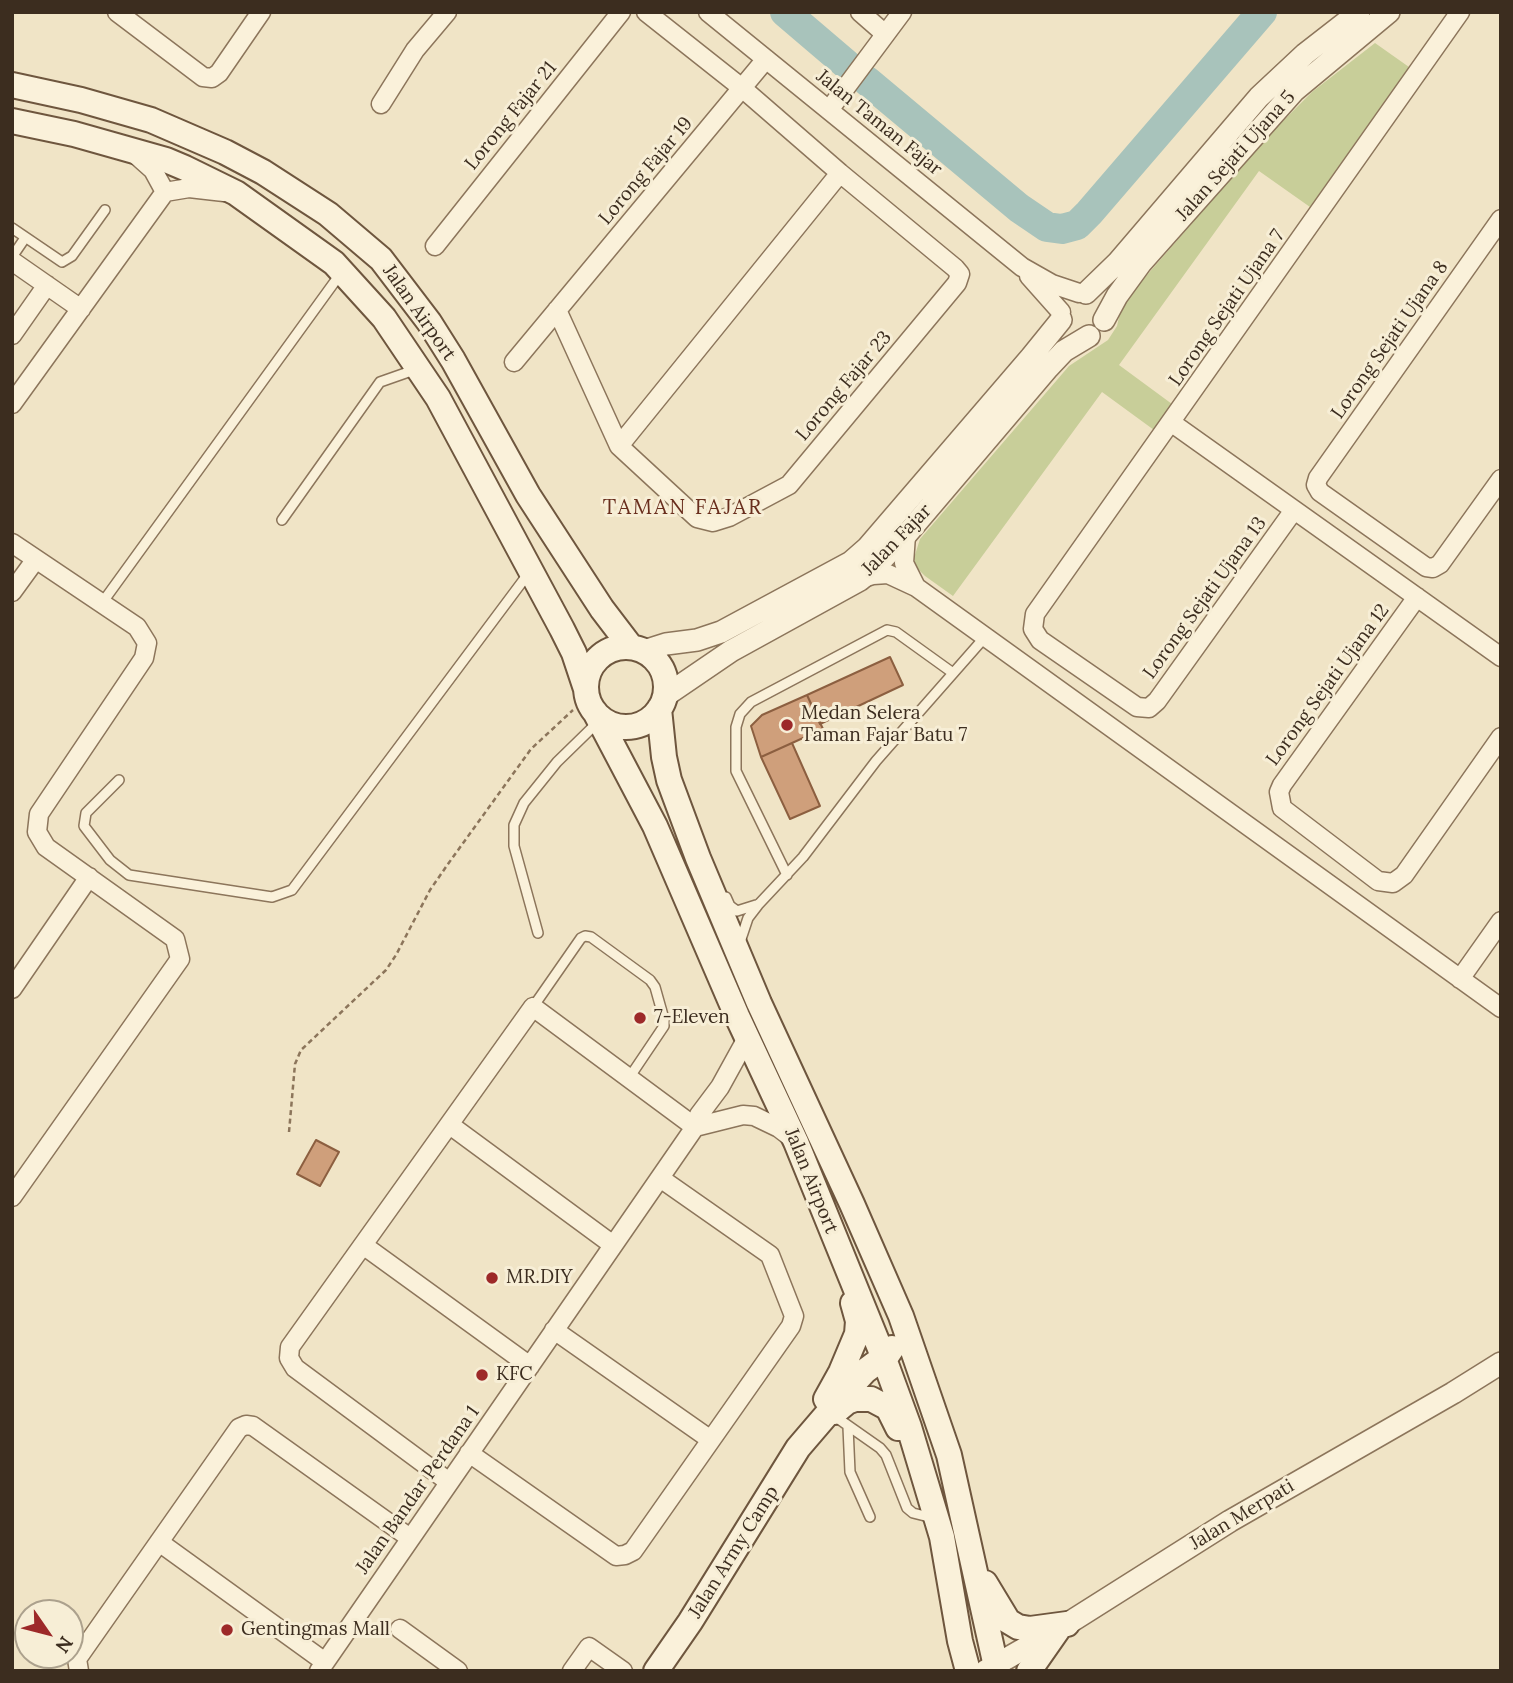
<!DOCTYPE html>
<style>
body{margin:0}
#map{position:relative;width:1513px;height:1683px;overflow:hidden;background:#f0e4c6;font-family:Lora,serif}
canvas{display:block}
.frame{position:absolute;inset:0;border:14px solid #3c2d1f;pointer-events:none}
.north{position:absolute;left:14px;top:1599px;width:70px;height:70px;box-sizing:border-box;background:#f7eed6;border:2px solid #aca18d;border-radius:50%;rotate:125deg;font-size:19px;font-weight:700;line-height:28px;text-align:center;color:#3c2d1f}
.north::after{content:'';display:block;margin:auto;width:24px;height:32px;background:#9d2929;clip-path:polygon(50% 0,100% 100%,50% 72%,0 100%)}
</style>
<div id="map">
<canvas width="1513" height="1683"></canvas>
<div class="frame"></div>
<div class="north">N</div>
</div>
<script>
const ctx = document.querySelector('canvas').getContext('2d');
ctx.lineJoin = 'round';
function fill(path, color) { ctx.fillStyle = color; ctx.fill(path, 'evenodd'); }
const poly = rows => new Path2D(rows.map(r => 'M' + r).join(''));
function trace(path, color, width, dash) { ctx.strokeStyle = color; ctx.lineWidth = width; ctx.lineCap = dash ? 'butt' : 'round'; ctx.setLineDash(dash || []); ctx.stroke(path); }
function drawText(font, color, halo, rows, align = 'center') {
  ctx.font = font + ' Lora,serif'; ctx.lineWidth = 6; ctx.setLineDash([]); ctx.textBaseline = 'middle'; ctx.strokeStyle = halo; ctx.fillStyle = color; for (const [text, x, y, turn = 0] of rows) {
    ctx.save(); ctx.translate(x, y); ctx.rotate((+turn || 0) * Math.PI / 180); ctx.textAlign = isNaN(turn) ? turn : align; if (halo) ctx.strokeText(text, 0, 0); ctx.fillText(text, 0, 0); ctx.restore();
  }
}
fill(poly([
 [1375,43,1409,67,1310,207,1259,171,1119,365,1172,404,1154,430,1102,392,953,596,925,576,916,567,914,558,920,539,1069,366,1108,340,1117,326,1121,308,1126,299,1270,134,1312,92]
]), '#c8ce99');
trace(poly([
 [785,12,846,64],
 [867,81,1019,208,1047,227,1062,229,1077,225,1089,213,1262,12]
]), '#a8c3bb', 30);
const building = poly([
 [890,657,903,685,820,724,807,695,890,657],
 [807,695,823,729,761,757,751,726,762,715,807,695],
 [792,743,820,806,790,819,761,757,792,743],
 [316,1140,339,1152,320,1186,297,1174,316,1140]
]);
fill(building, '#cf9f7b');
trace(building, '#8c5f40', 2);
const service = poly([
 [12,228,62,262,72,256,105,210],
 [12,257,25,238],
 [282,520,380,382,417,369],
 [102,603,341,273],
 [119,780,86,813,84,826,110,860,129,875,272,897,292,890,528,574],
 [787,875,736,771,736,727,740,714,751,702,887,630,896,632,953,673],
 [726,897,730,906,737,911,756,905],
 [538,933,514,846,514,825,524,803,557,762,598,722],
 [740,942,748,918,758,905,803,857,876,761,985,637],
 [533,1007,581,938,585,936,591,937,650,980,655,987,664,1019,664,1026,629,1078],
 [833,1415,880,1448,886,1455,907,1508,913,1513,929,1517],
 [848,1427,850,1472,870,1517]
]);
const minor = poly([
 [117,12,203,77,212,78,219,73,261,12],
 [708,12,1022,267,1052,284,1079,293],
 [860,12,884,33],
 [381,104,415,50,447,12],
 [829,110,902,12],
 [135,154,153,170,165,192],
 [165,192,189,188,224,192],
 [1501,219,1318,478,1316,485,1320,492,1426,567,1433,568,1440,564,1501,479],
 [435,246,621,12],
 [12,261,81,309],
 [1029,276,1061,312],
 [557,310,619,446,697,518,713,522,729,517,789,485,957,283,960,274,955,268,840,173,742,88,646,12],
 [12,335,47,285],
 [514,362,766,59],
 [12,404,165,192],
 [1172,423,1501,657],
 [619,446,840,173],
 [1294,510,1157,701,1149,708,1137,707,1040,640,1033,629,1035,614,1460,12],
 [906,535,904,563,916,587],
 [12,543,137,627,147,643,144,658,39,814,37,832,46,847,175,939,180,959,12,1197],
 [860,579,873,575,888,574,916,587,1501,1008],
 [12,592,36,559],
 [1417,597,1282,785,1279,792,1282,808,1378,881,1393,883,1404,875,1501,737],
 [1460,979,1501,921],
 [12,989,89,877],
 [450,1125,613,1245],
 [695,1127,743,1115,754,1116,779,1128,792,1138],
 [363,1245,530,1366],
 [554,1330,711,1440],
 [469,1453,616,1556,625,1555,633,1551,791,1326,794,1316,770,1255,660,1178],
 [449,1482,295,1368,289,1358,290,1347,533,1007,695,1127],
 [159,1542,325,1662],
 [400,1629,458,1671],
 [79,1671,77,1659,239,1428,246,1425,253,1426,410,1538],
 [319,1671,695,1127,699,1115,720,1087,747,1038],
 [572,1671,589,1647,623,1671]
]);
const tertiary = poly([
 [1086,293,1118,262,1259,97,1305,54,1359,12],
 [1104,320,1117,296,1141,263,1294,91,1389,12],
 [644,651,666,644,697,640,721,632,851,562,867,548,1031,357,1061,320],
 [665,696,731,651,860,580,872,570,906,535,1048,368,1064,351,1089,336],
 [985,1671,1067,1624,1230,1521,1453,1393,1501,1363]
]);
const secondary = poly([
 [12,85,81,100,151,120,225,152,263,172,328,214,381,259,429,322,453,360,528,495,602,609,631,647],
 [12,121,74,134,166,160,185,168,236,193,334,263,384,318,438,398,562,629,574,653,586,689],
 '586 687a40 40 0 1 1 80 0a40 40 0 1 1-80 0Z',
 [659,709,664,757,669,780,698,858,759,1003,852,1204,901,1316,949,1455,997,1671],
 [595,712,655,826,737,1016,796,1142,883,1356,909,1427,942,1537,960,1641,968,1671],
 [826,1399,841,1372,857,1334,858,1321,853,1303],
 [835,1412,847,1402,855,1399,871,1399,888,1408,898,1428],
 [985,1583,1008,1621,1018,1627,1030,1629,1067,1624],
 [656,1671,690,1622,798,1448,852,1385,865,1371,888,1354,892,1348],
 [1029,1671,1059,1628]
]);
trace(service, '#8c755b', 12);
trace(minor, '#8c755b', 21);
trace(tertiary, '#8c755b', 24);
trace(secondary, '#6e563e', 28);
trace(poly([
 [289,1132,295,1064,301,1050,386,970,396,955,430,890,448,864,531,749,573,710]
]), '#8c755b', 2.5, [5, 3.5]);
trace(service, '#faf1da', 9);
trace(minor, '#faf1da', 18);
trace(tertiary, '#faf1da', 21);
trace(secondary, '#faf1da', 24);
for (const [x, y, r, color] of [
 [787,725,7,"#9d2929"],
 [640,1018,7,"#9d2929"],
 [492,1278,7,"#9d2929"],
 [482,1375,7,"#9d2929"],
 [227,1630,7,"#9d2929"]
]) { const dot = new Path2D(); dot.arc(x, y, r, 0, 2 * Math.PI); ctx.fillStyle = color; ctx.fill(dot); trace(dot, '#f7eed6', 2.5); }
drawText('19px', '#3c2d1f', '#f7eed6', [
 ["Lorong Fajar 21",511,116,-51],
 ["Jalan Taman Fajar",879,123,39],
 ["Jalan Sejati Ujana 5",1236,156,-48],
 ["Lorong Fajar 19",646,171,-50],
 ["Lorong Sejati Ujana 7",1227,308,-55],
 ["Jalan Airport",419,313,55],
 ["Lorong Sejati Ujana 8",1390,340,-55],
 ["Lorong Fajar 23",844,386,-50],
 ["Jalan Fajar",897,540,-46],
 ["Lorong Sejati Ujana 13",1205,598,-54],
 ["Lorong Sejati Ujana 12",1328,685,-54],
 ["Jalan Airport",811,1181,68],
 ["Jalan Bandar Perdana 1",418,1490,-55],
 ["Jalan Merpati",1242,1515,-31],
 ["Jalan Army Camp",734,1552,-58]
]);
drawText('19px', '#3c2d1f', '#f7eed6', [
 ["Medan Selera",801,714],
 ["Taman Fajar Batu 7",801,736],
 ["7-Eleven",654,1018],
 ["MR.DIY",506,1278],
 ["KFC",496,1375],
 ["Gentingmas Mall",241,1630]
], 'left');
ctx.letterSpacing = '2px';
drawText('21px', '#692e1d', '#f7eed6', [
 ["TAMAN FAJAR",683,508]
]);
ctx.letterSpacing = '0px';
</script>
